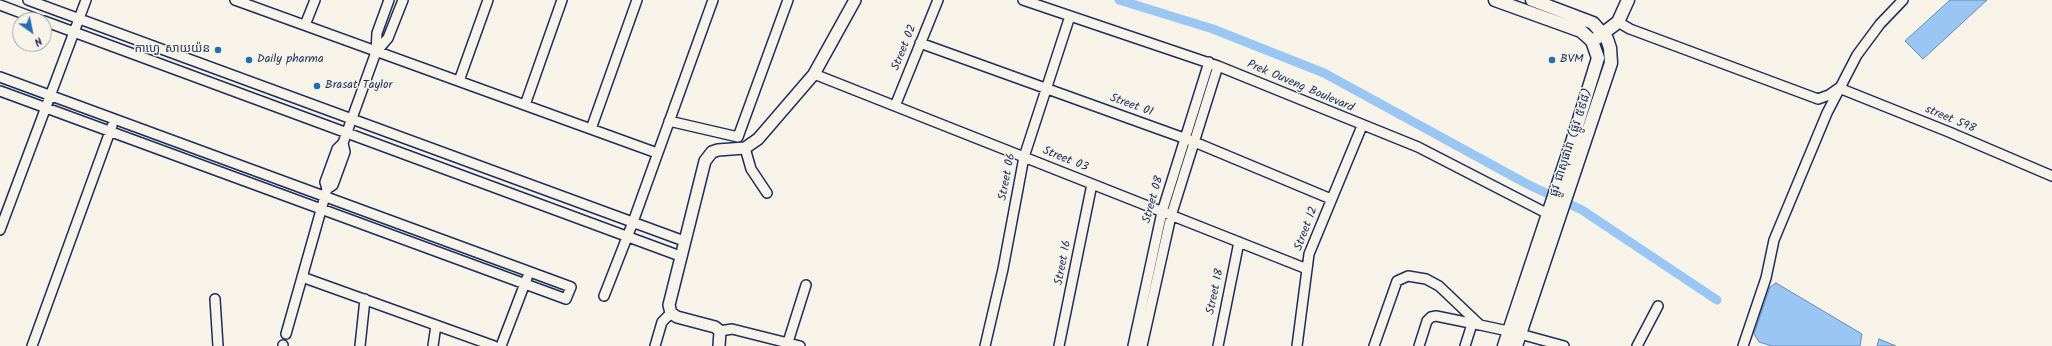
<!DOCTYPE html>
<meta charset="utf-8">
<style>
body{margin:0}
#map{position:relative;width:2052px;height:346px;overflow:hidden;background:#f7f3e8;font-family:Kalam,sans-serif}
canvas{display:block}
.north{position:absolute;left:12px;top:12px;width:40px;height:40px;box-sizing:border-box;background:#f7f3e8;border:1px solid #9fa5b1;border-radius:50%;rotate:147deg;font-size:11px;font-weight:700;line-height:16px;text-align:center;color:#1b2f5e}
.north::after{content:'';display:block;margin:auto;width:14px;height:18px;background:#1f6fb2;clip-path:polygon(50% 0,100% 100%,50% 72%,0 100%)}
</style>
<div id="map">
<canvas width="2052" height="346"></canvas>
<div class="north">N</div>
</div>
<script>
const ctx = document.querySelector('canvas').getContext('2d');
ctx.lineJoin = 'round';
function fill(path, color) { ctx.fillStyle = color; ctx.fill(path, 'evenodd'); }
const poly = rows => new Path2D(rows.map(r => 'M' + r).join(''));
function trace(path, color, width, dash) { ctx.strokeStyle = color; ctx.lineWidth = width; ctx.lineCap = dash ? 'butt' : 'round'; ctx.setLineDash(dash || []); ctx.stroke(path); }
function drawText(font, color, halo, rows, align = 'center') {
  ctx.font = font + ' Kalam,"Noto Sans Khmer",sans-serif'; ctx.lineWidth = 3; ctx.setLineDash([]); ctx.textBaseline = 'middle'; ctx.strokeStyle = halo; ctx.fillStyle = color; for (const [text, x, y, turn = 0] of rows) {
    ctx.save(); ctx.translate(x, y); ctx.rotate((+turn || 0) * Math.PI / 180); ctx.textAlign = isNaN(turn) ? turn : align; if (halo) ctx.strokeText(text, 0, 0); ctx.fillText(text, 0, 0); ctx.restore();
  }
}
const water = poly([
 [1950,0,1987,0,1923,59,1905,41,1950,0],
 [1776,283,1862,334,1860,346,1772,346,1759,342,1754,334,1770,287,1776,283],
 [1879,339,1896,346,1877,346,1879,339]
]);
fill(water, '#9ac6f3');
trace(water, '#678ab7', 1);
trace(poly([
 [1119,0,1213,29,1324,73,1527,184,1582,210,1717,300]
]), '#9ac6f3', 9);
const minor = poly([
 [28,0,684,241],
 [235,0,657,153],
 [1023,0,1218,66,1418,147,1552,216],
 [0,5,40,20],
 [44,21,680,256],
 [1618,22,1630,29,1818,99,1829,95,1839,88,1949,132,2052,176],
 [305,25,315,0],
 [920,43,1192,141,1331,199],
 [376,52,388,38,403,0],
 [814,74,1307,269],
 [0,77,571,287,566,299,0,91],
 [459,81,488,0],
 [525,105,562,0],
 [895,106,938,0],
 [669,121,738,137,788,0],
 [591,129,637,0],
 [343,143,376,52,377,33,389,0],
 [343,143,345,152,333,185,327,189,325,182,337,149,343,143],
 [745,148,751,169,767,193],
 [0,230,86,0],
 [302,277,494,346],
 [604,296,633,222,713,0],
 [215,299,218,346],
 [720,331,732,329,800,346],
 [286,334,327,189],
 [1520,334,1564,346],
 [788,342,806,285],
 [32,346,112,126],
 [283,346,283,345],
 [360,346,365,299],
 [433,346,436,325],
 [501,346,527,278],
 [655,346,662,322,671,313],
 [985,346,1003,269,1024,157,1070,16],
 [1059,346,1092,184],
 [1133,346,1162,212,1209,62],
 [1142,346,1171,216,1218,66],
 [1218,346,1239,242],
 [1297,346,1309,254,1362,126],
 [1374,346,1397,281,1408,276,1426,279,1439,286,1480,325,1508,331],
 [1419,346,1427,321,1431,317,1436,316,1480,325],
 [1465,346,1472,324],
 [1637,346,1658,306],
 [1743,346,1766,278,1774,240,1827,113,1857,55,1880,24,1903,0]
]);
const tertiary = poly([
 [719,346,720,331,715,327,677,317,671,313,669,305,705,161,712,152,718,150,745,148,758,139,814,74,855,0]
]);
const secondary = poly([
 [1495,0,1581,31,1592,41,1598,58,1572,142,1504,346],
 [1597,38,1618,22,1628,0],
 [1516,346,1611,63,1610,48,1607,39,1593,23,1532,0]
]);
trace(minor, '#1b2f5e', 12);
trace(tertiary, '#1b2f5e', 14);
trace(secondary, '#1b2f5e', 15);
trace(minor, '#f7f3e8', 9);
trace(tertiary, '#f7f3e8', 11);
trace(secondary, '#f7f3e8', 12);
for (const [x, y, r, color] of [
 [218,50,4,"#1f6fb2"],
 [249,60,4,"#1f6fb2"],
 [1552,60,4,"#1f6fb2"],
 [317,86,4,"#1f6fb2"]
]) { const dot = new Path2D(); dot.arc(x, y, r, 0, 2 * Math.PI); ctx.fillStyle = color; ctx.fill(dot); trace(dot, '#f7f3e8', 1.5); }
drawText('12px', '#1b2f5e', '#f7f3e8', [
 ["Street 02",905,48,-68],
 ["Prek Ouveng Boulevard",1300,87,23],
 ["Street 01",1131,106,20],
 ["street 598",1950,120,23],
 ["ផ្លូវ ជាសុផារ៉ា (ផ្លូវ ៥៩៨)",1572,143,-72],
 ["Street 03",1065,160,22],
 ["Street 06",1008,177,-79],
 ["Street 08",1154,200,-74],
 ["Street 12",1307,229,-69],
 ["Street 16",1064,263,-79],
 ["Street 18",1216,292,-78]
]);
drawText('12px', '#1b2f5e', '#f7f3e8', [
 ["កាហ្វេ សាយយ៉ន",210,50,"right"],
 ["Daily pharma",257,60],
 ["BVM",1560,60],
 ["Brasat Taylor",325,86]
], 'left');
</script>
